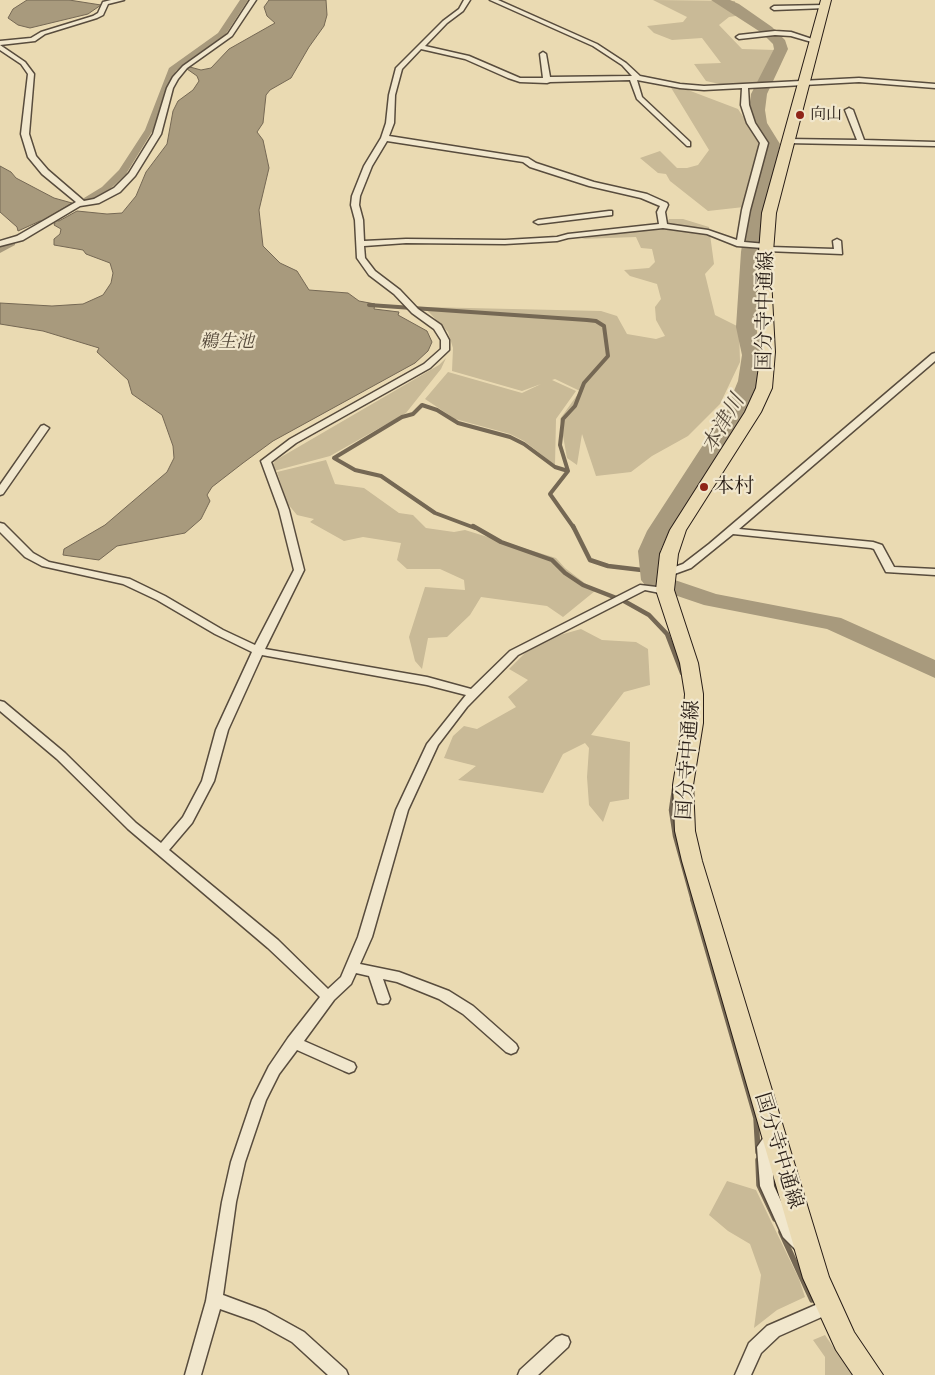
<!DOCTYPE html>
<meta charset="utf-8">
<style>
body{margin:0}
canvas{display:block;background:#eadab2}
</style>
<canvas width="935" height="1375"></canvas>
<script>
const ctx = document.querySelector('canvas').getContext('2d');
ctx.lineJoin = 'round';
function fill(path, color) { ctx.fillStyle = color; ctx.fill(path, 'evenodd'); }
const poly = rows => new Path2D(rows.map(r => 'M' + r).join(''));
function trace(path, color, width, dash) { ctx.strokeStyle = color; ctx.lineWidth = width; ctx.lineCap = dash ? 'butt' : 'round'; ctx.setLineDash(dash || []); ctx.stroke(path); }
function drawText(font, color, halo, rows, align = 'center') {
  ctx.font = font + ' "IM FELL Great Primer","Noto Serif JP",serif'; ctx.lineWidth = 4.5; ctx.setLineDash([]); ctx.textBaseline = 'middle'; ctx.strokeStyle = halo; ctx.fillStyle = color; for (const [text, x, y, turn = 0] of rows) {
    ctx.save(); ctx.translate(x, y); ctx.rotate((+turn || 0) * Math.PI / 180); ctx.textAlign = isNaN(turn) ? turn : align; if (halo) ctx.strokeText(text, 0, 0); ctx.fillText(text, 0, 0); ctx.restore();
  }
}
fill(poly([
 [653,0,735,1,735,7,742,15,729,17,719,25,742,49,775,50,758,83,724,85,706,81,694,64,721,63,702,38,672,40,654,33,647,26,683,22,687,17],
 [670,86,680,87,738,109,760,142,744,207,708,211,670,181,666,174,658,173,640,158,660,151,677,168,687,168,698,165,709,150],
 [669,219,683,219,709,227,714,264,705,274,715,315,739,327,740,362,720,404,688,436,652,456,631,472,596,476,582,434,577,465,567,458,560,419,580,391,555,379,552,380,576,391,556,419,555,465,524,441,510,434,455,419,425,399,448,372,522,393,541,384,522,391,452,371,453,348,448,332,424,307,601,311,617,316,627,334,656,339,665,336,656,320,655,307,661,299,657,284,630,276,624,270,649,268,655,262,652,249,641,248,636,237,581,239,601,234,664,228],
 [446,358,441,369,406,413,330,456,274,471,273,464,276,460,439,365],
 [326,460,335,484,364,488,399,513,413,515,426,528,454,532,465,530,556,558,565,568,595,591,563,617,547,606,481,597,470,615,447,637,428,638,422,669,415,661,409,637,425,587,465,590,464,580,440,569,407,569,397,560,401,543,363,537,344,541,310,522,314,519,297,515,287,503,277,472],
 [581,629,602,640,636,642,648,649,650,685,624,692,591,735,630,742,629,799,610,802,603,822,589,805,587,777,589,748,585,743,563,754,543,793,458,780,476,766,444,758,453,736,464,726,477,729,516,707,508,697,528,680,509,669,529,649,560,635],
 [727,1181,756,1190,799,1279,805,1297,777,1310,754,1328,761,1275,750,1244,728,1231,709,1215],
 [825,1335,852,1375,825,1375,825,1357,813,1340]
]), '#c9ba97');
const water = poly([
 [27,0,69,0,101,5,88,14,30,28,18,25,8,18,13,9,27,0],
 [269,0,326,0,327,15,324,26,309,47,291,78,270,90,266,95,263,123,257,132,263,140,269,168,259,210,263,246,280,263,297,271,309,290,348,293,359,301,375,304,374,309,399,312,398,315,427,331,432,342,428,351,415,363,273,441,243,463,212,487,207,495,210,501,201,519,185,533,117,546,99,560,63,555,64,549,105,525,167,472,174,458,173,446,162,415,132,394,128,380,97,352,99,348,43,331,0,324,0,303,52,306,83,304,103,295,111,283,113,273,110,263,86,254,83,250,54,245,54,239,60,234,61,229,54,225,55,223,40,221,18,231,17,227,0,212,0,166,11,172,16,178,54,198,72,203,47,218,59,221,77,211,107,214,122,213,136,196,146,172,167,144,173,111,178,101,193,90,199,81,197,76,187,69,190,67,201,70,211,68,229,49,275,23,267,16,264,7,269,0]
]);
fill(water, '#a89a7d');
trace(water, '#756854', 1);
trace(poly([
 [369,305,587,320,596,321,604,326,608,356,584,383,575,406,563,419,560,445,568,471,550,494,574,528],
 [475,528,435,513,381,476,355,470,334,458,402,417,413,414,422,405,437,410,458,423,510,437,524,444,555,467,568,471]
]), '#756854', 4);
trace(poly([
 [473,526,501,542,552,560,565,573,583,585,624,601,649,615,667,634,682,673],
 [573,526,590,560,608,566,650,571],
 [674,789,671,810,675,836,693,901]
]), '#756854', 4.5);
trace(poly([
 [693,900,756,1118,758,1152],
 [758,1160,759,1185,775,1219],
 [781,1232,812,1300]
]), '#756854', 5.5);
fill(poly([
 [240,0,248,0,224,37,176,71,153,130,126,174,108,191,90,202,84,202,84,198,102,187,119,170,145,130,169,68,218,33,240,0],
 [12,240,15,241,15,245,0,253,0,246,12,240]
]), '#a89a7d');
fill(poly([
 [711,0,730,0,739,4,772,27,785,40,788,49,767,94,765,110,767,123,780,144,766,206,759,252,756,327,762,355,758,381,747,408,728,442,669,531,660,551,662,571,663,576,716,594,841,618,935,660,935,678,827,629,704,605,645,585,641,580,638,551,647,531,727,408,738,381,742,355,736,327,741,252,748,206,764,144,751,123,749,110,751,94,774,49,773,44,762,33,711,0]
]), '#a89a7d');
const minor = poly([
 [111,0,124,0,108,4,103,15,97,18,45,34,35,41,0,45,0,41,31,38,41,32,93,16,98,13,103,2,111,0],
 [250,0,256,0,232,36,187,68,178,79,173,88,161,134,135,176,120,192,99,203,80,206,23,240,0,246,0,241,17,236,76,202,42,174,28,157,21,134,28,74,21,64,0,50,0,45,25,62,34,74,29,134,36,156,48,170,84,201,94,199,114,188,129,173,153,134,167,88,173,77,183,66,228,34,250,0],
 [464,0,470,0,463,11,447,23,425,46,469,56,520,78,543,78,540,54,543,52,546,54,550,77,632,76,622,65,593,46,490,0,498,0,597,44,626,63,640,76,680,84,704,86,859,78,935,84,935,88,859,82,748,88,749,105,755,123,768,143,750,210,744,242,766,244,770,247,834,249,833,241,837,239,841,241,842,254,766,251,763,251,763,248,737,246,707,234,663,228,568,238,557,241,505,244,406,243,364,246,365,258,375,271,400,290,418,309,441,325,449,340,449,350,430,368,296,443,271,462,289,510,304,570,265,649,427,677,471,689,510,651,640,585,665,588,670,591,665,594,645,590,518,655,467,707,438,745,408,810,372,937,360,964,399,972,449,991,473,1006,516,1044,518,1048,516,1052,511,1054,506,1052,463,1014,439,999,397,982,383,979,390,999,388,1003,383,1004,378,1003,369,976,356,973,351,984,334,1000,304,1041,354,1063,356,1067,354,1071,349,1073,344,1071,297,1050,279,1074,266,1100,245,1162,236,1202,223,1295,266,1311,304,1332,346,1370,348,1375,328,1375,292,1342,254,1321,220,1309,201,1375,185,1375,206,1301,222,1202,231,1162,252,1100,269,1066,288,1038,320,997,268,948,128,829,57,759,0,711,0,701,4,702,65,753,136,823,161,843,183,817,202,781,216,730,252,652,215,634,157,600,123,584,42,566,25,557,0,532,0,523,4,524,33,553,49,562,130,579,165,596,223,630,255,645,294,570,279,510,261,461,290,439,424,364,441,349,441,340,434,329,412,313,394,294,369,275,357,258,355,220,351,205,352,196,364,166,381,138,386,123,389,95,396,68,443,21,459,9,464,0],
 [421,49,465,59,508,78,520,82,547,83,550,82,630,80,637,99,687,146,690,146,690,142,642,97,637,80,680,88,704,90,742,88,741,105,747,123,760,143,742,210,737,240,708,230,667,224,665,212,668,205,667,203,647,194,594,182,536,163,528,158,389,136,394,123,395,95,402,69,421,49],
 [387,141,523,162,530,167,589,186,641,198,660,206,657,212,659,224,568,234,557,237,505,240,406,239,364,241,363,220,359,205,360,196,372,166,387,141],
 [262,655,427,685,466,695,427,744,396,810,358,937,341,977,328,989,278,940,169,850,192,823,214,781,228,730,262,655],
 [824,5,827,7,826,8,774,10,771,8,774,6,824,5],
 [775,31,791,32,818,41,815,43,791,36,775,35,739,39,736,37,739,35,775,31],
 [849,108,853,110,864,140,935,142,935,146,787,143,783,141,787,139,857,140,845,110,849,108],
 [609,211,612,211,612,215,538,224,534,222,538,220,609,211],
 [935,353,935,361,739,529,873,542,882,545,894,567,935,569,935,575,886,572,874,549,871,548,733,534,691,568,669,576,661,576,660,574,661,572,683,564,709,544,932,354,935,353],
 [44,425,49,428,3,494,0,495,0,485,41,426,44,425],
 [774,1128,779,1130,781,1134,771,1148,774,1186,793,1227,806,1240,809,1245,806,1250,801,1252,796,1250,783,1237,760,1186,757,1147,769,1130,774,1128],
 [827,1300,833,1302,835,1307,833,1312,779,1336,761,1353,751,1375,735,1375,749,1343,767,1326,827,1300],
 [562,1335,568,1337,570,1342,568,1347,538,1375,518,1375,520,1370,556,1337,562,1335]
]);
const primary = poly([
 [821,0,831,0,776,213,771,278,775,352,772,388,761,412,686,530,678,554,674,590,698,663,703,694,703,723,693,785,695,831,702,861,829,1277,854,1332,883,1375,853,1375,836,1350,803,1278,682,861,675,831,673,785,683,723,685,694,680,663,656,590,660,554,670,530,745,412,756,388,761,352,757,278,762,213,821,0]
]);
trace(minor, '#584c3d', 3);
trace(primary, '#281d16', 2);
fill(minor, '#f1e7cd');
fill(primary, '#eadab2');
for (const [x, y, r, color] of [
 [800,115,5,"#8f2418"],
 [704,487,5,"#8f2418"]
]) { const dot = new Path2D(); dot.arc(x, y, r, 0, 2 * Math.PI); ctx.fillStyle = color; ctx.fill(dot); trace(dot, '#f1e7cd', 2); }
drawText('16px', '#281d16', '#f1e7cd', [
 ["向山",810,115]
], 'left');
drawText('italic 18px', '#55493a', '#f1e7cd', [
 ["鵜生池",227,343]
]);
drawText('20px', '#281d16', '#f1e7cd', [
 ["国分寺中通線",766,311,-89],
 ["国分寺中通線",689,760,-86],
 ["国分寺中通線",778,1151,73]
]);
drawText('20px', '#281d16', '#f1e7cd', [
 ["本村",714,487]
], 'left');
drawText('italic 21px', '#55493a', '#f1e7cd', [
 ["本津川",724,424,-60]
]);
</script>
